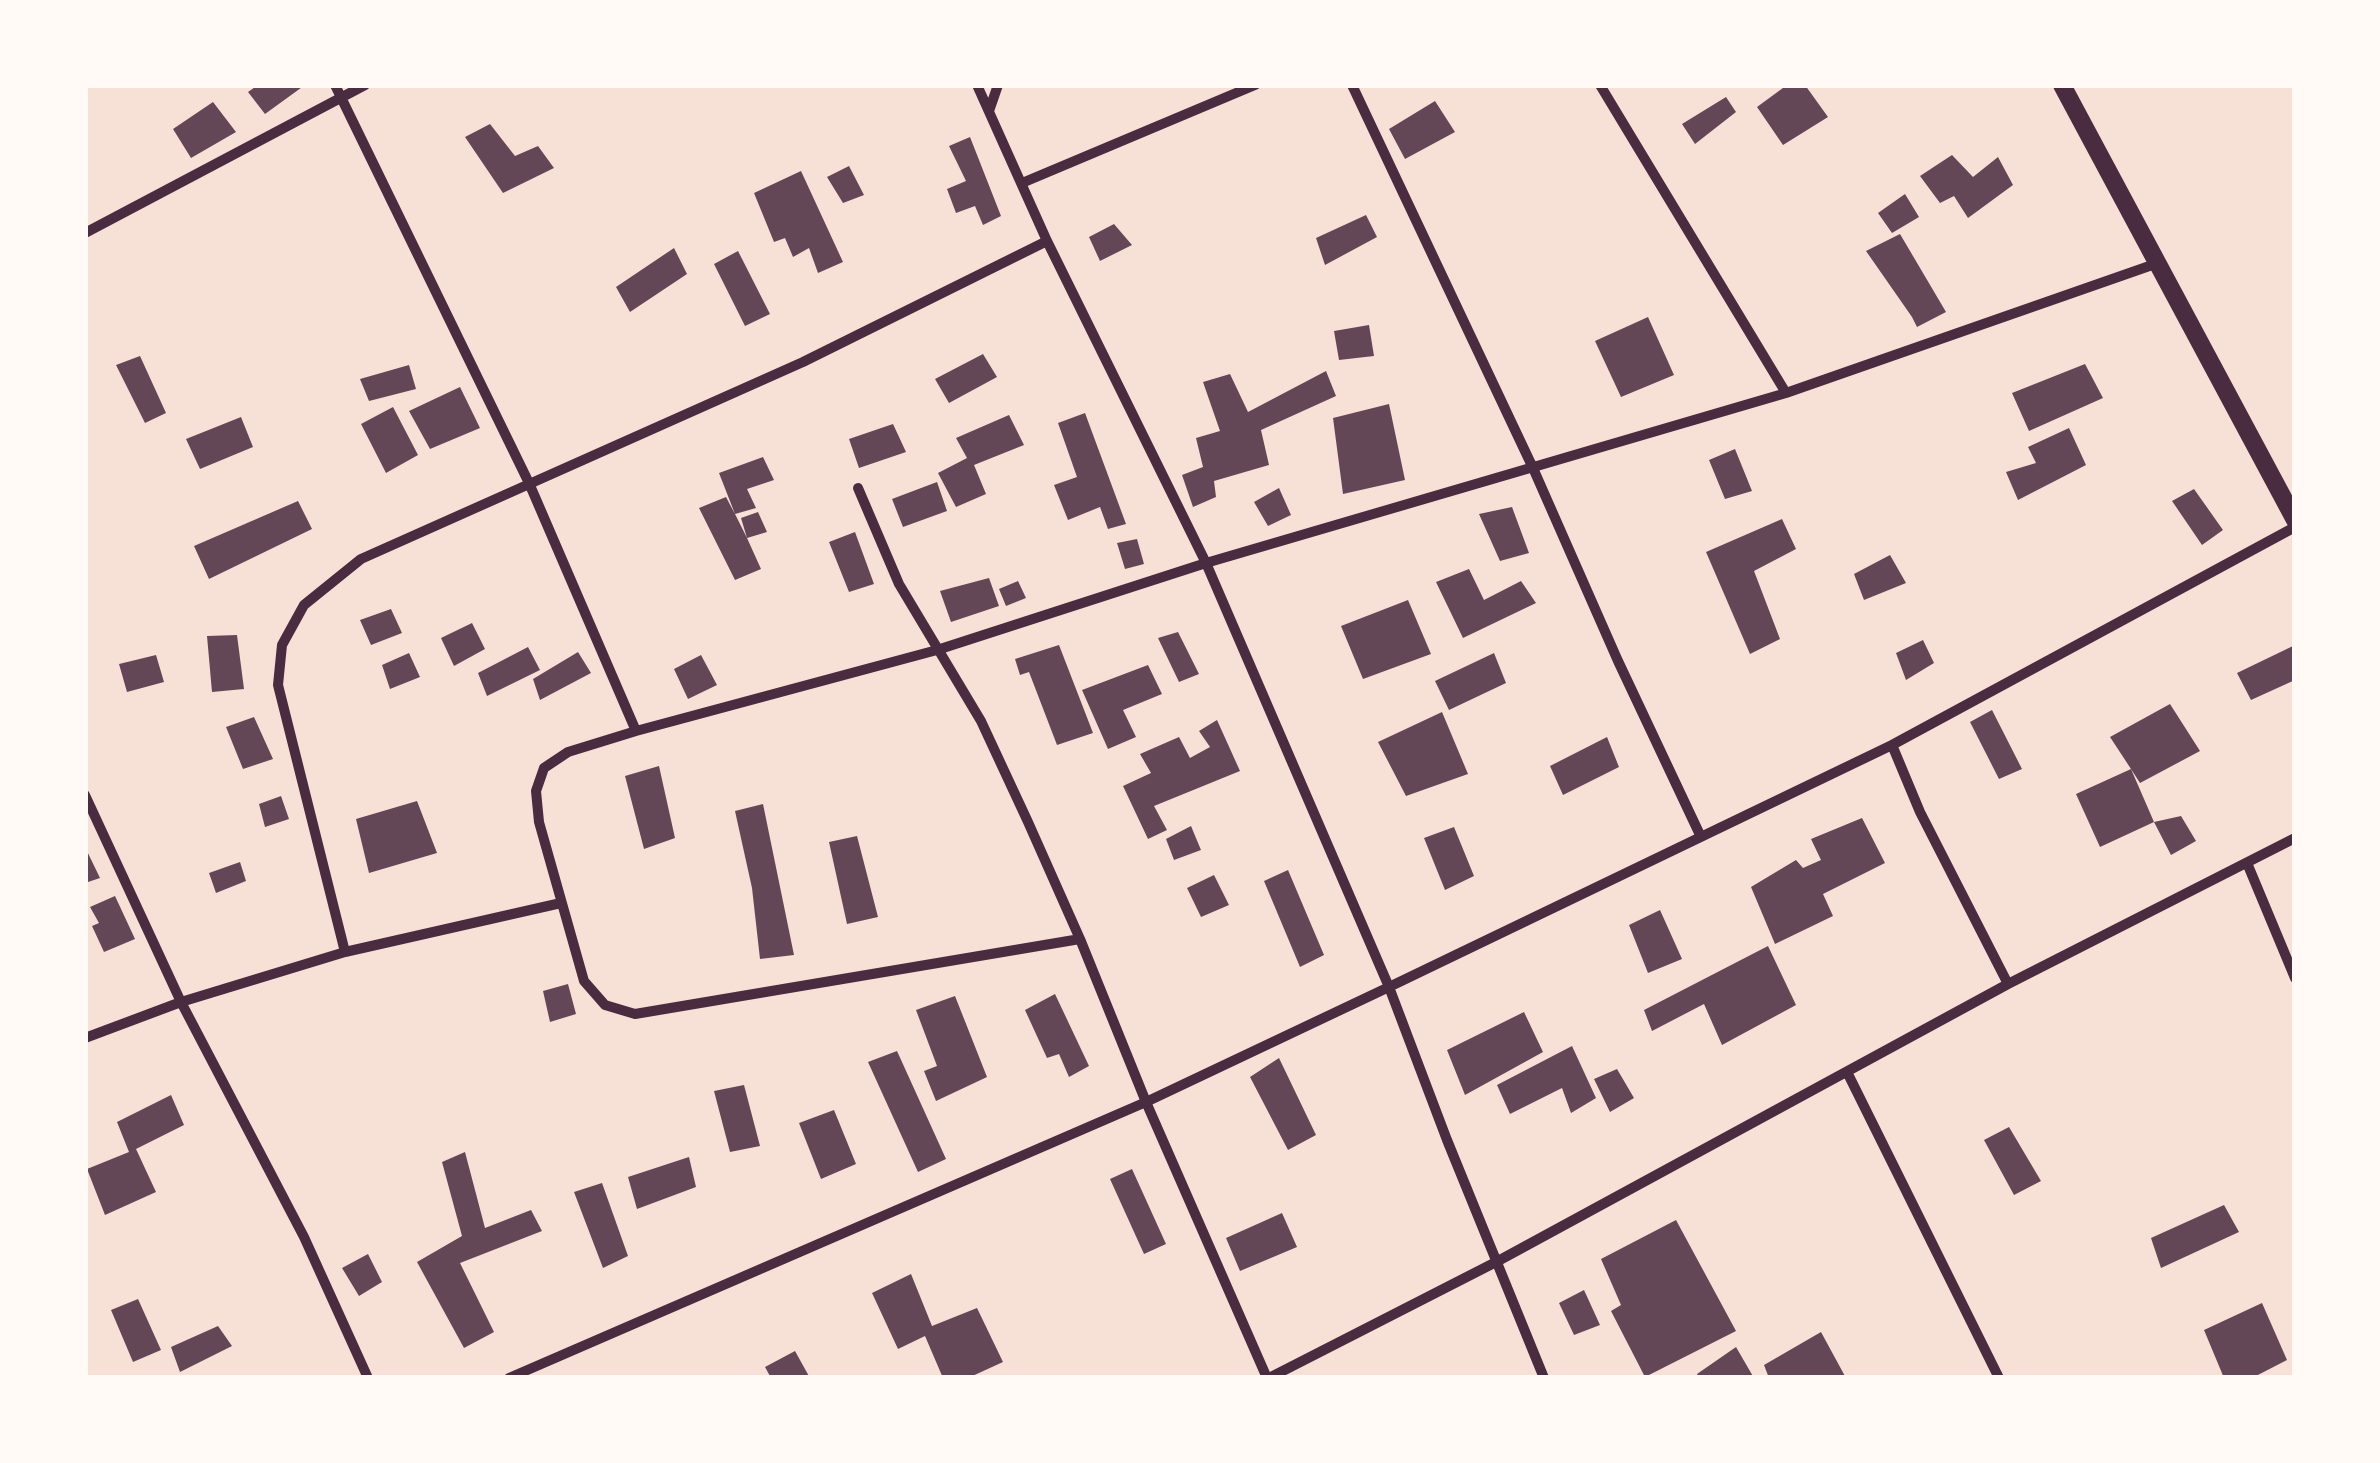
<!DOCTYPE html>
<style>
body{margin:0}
#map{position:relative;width:2380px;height:1463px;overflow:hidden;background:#f7e1d7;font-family:Roboto,sans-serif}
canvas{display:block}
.frame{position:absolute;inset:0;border:88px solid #fffaf5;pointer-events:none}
</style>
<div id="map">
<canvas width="2380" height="1463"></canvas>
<div class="frame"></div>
</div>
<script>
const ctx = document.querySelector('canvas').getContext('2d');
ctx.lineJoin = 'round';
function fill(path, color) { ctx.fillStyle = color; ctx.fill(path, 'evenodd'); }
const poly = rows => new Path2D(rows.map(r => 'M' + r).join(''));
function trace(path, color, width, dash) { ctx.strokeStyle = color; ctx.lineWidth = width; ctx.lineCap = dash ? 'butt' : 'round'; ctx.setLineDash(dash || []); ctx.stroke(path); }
fill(poly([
 [258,85,305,85,265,114,248,92],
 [1787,85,1805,85,1828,117,1783,145,1757,107],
 [1726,97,1736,112,1695,144,1682,124],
 [1435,101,1455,132,1405,159,1389,129],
 [213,102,236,132,191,158,173,129],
 [490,124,515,156,538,146,554,168,503,193,465,137],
 [970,137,1001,216,983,225,975,206,956,213,947,189,966,181,949,146],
 [1952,155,1973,177,1998,157,2013,185,1968,218,1954,196,1940,203,1920,176],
 [849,166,864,195,843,203,827,177],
 [801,171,843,262,818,273,809,248,793,257,785,238,774,242,754,193],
 [1905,194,1919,217,1892,233,1878,213],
 [1366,215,1377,237,1325,265,1316,238],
 [1114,224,1132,245,1100,261,1089,237],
 [1900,234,1946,312,1917,327,1912,317,1866,251],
 [674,248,687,274,630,312,616,287],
 [738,251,770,314,745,326,714,264],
 [1648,317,1674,375,1621,397,1595,341],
 [1369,325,1374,356,1339,360,1334,331],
 [983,354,997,377,949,403,935,379],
 [140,356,166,413,145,423,116,365],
 [2085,364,2103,398,2029,431,2012,393],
 [409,365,416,389,369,401,360,379],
 [1326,371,1336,396,1261,430,1269,465,1214,481,1216,497,1193,507,1182,475,1203,467,1196,438,1220,431,1203,382,1230,374,1248,412],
 [460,387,480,428,430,449,409,411],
 [1389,404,1405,480,1343,494,1333,418],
 [393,407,418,455,386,473,361,424],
 [1085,413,1126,524,1108,529,1100,507,1068,520,1054,485,1077,477,1058,423],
 [1009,415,1024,445,974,465,986,494,956,507,938,473,967,458,956,438],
 [241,417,253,447,200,469,186,439],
 [893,424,906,452,859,468,849,439],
 [2069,428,2086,465,2018,500,2006,472,2036,463,2028,447],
 [1735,449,1752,491,1725,499,1709,460],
 [763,457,774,480,747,489,756,508,735,514,747,538,741,518,758,512,767,532,747,538,761,569,735,580,699,508,726,497,735,514,719,473],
 [937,482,947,511,903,527,892,499],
 [1279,488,1291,515,1268,526,1254,502],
 [2194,489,2223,530,2202,545,2172,501],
 [298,501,312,529,209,579,194,546],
 [1512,507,1529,553,1500,561,1479,514],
 [1782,519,1796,549,1754,571,1780,639,1750,654,1706,552],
 [855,532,874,584,849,592,829,542],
 [1137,539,1144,564,1125,569,1117,543],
 [1890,555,1906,583,1864,600,1854,574],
 [1469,569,1484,600,1521,581,1536,603,1463,638,1436,582],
 [989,578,999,606,951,622,940,591],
 [1018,581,1026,598,1006,606,999,589],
 [1408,600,1431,654,1363,679,1341,626],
 [391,609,402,633,371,645,360,620],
 [472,623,485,649,454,666,441,638],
 [1178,632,1199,674,1179,682,1158,638],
 [237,635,244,689,212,692,207,636],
 [1923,640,1934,663,1906,680,1896,653],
 [1059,645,1093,733,1057,745,1029,672,1020,675,1015,659],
 [2295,645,2295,680,2251,700,2237,673],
 [528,647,540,670,487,696,478,673],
 [578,652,591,673,540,700,533,679],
 [409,653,420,677,390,689,382,665],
 [1494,653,1506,683,1449,710,1435,681],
 [156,655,164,682,127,692,119,664],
 [701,655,717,685,688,699,674,669],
 [1148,665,1162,694,1123,710,1136,737,1108,749,1082,690],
 [2170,704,2200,751,2140,783,2131,769,2154,822,2100,847,2076,794,2131,769,2110,737],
 [1992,710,2022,769,1999,779,1970,722],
 [1442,712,1468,774,1406,796,1378,742],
 [254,717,273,759,243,769,226,727],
 [1217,720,1240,771,1154,806,1167,830,1148,839,1123,786,1151,773,1140,754,1179,737,1190,758,1210,747,1199,731],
 [1607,737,1619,767,1563,795,1550,766],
 [659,766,675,838,644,849,625,776],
 [281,796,289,819,265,827,259,804],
 [417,801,437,853,369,873,356,819],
 [763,804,794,955,760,959,752,888,735,811],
 [2181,816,2196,841,2171,855,2154,822],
 [1862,818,1885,863,1823,894,1833,916,1775,944,1751,887,1796,860,1803,868,1821,860,1811,839],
 [1191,826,1201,850,1174,860,1166,839],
 [1454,827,1474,876,1445,890,1424,838],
 [857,836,878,917,847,924,829,842],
 [85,847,100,878,85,883],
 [240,862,246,881,216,893,209,873],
 [1288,870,1324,955,1300,967,1264,881],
 [1214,875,1229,905,1201,917,1187,888],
 [115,896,135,939,104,952,92,926,99,923,90,907],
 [1660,910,1682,959,1648,973,1629,925],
 [1768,946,1796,1005,1722,1045,1704,1004,1652,1031,1644,1010],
 [568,984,576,1014,550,1022,543,991],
 [1055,994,1089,1066,1069,1077,1059,1054,1047,1058,1025,1010],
 [955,996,987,1077,936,1101,924,1071,937,1066,916,1010],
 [1524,1012,1543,1052,1465,1095,1447,1050],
 [1572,1046,1596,1098,1571,1113,1562,1088,1510,1114,1497,1085],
 [897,1051,946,1159,918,1172,868,1062],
 [1279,1058,1316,1135,1288,1150,1250,1077],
 [1617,1069,1634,1098,1610,1112,1594,1079],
 [744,1085,760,1146,730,1152,714,1091],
 [171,1095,184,1125,136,1149,156,1192,105,1215,87,1169,129,1152,117,1122],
 [834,1110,856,1164,821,1179,799,1123],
 [2009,1127,2041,1181,2014,1195,1984,1140],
 [465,1152,485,1228,531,1210,542,1231,460,1263,494,1332,464,1348,417,1262,462,1236,442,1162],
 [689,1157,696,1187,637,1209,628,1177],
 [1132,1169,1166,1244,1144,1254,1110,1179],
 [602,1183,628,1256,603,1268,574,1192],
 [2224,1205,2239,1232,2161,1268,2151,1238],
 [1282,1213,1297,1247,1240,1271,1226,1238],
 [1676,1220,1736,1331,1645,1377,1611,1311,1621,1305,1601,1259],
 [368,1254,382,1282,359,1296,342,1268],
 [911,1274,932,1326,977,1308,1003,1362,968,1378,943,1378,925,1336,898,1349,872,1293],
 [1584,1290,1600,1325,1574,1335,1559,1303],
 [138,1299,161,1350,133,1362,111,1310],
 [2262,1303,2287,1360,2252,1378,2224,1378,2204,1330],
 [218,1326,232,1346,180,1372,171,1347],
 [1821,1332,1846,1378,1769,1378,1764,1365],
 [1736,1347,1754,1378,1699,1378,1697,1374],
 [795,1351,810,1378,771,1378,765,1367]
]), '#644757');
trace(poly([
 [335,85,529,483,636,731],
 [977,85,1047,241,1206,563,1389,987,1447,1140,1544,1378],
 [1352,85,1533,468,1618,661,1701,837],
 [1600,85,1786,393],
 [989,111,998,85],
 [1022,183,1255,85],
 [85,233,365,85],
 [858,488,899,584,981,721,1028,822,1080,939,1146,1102,1267,1378],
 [1892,745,1920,812,2008,984],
 [85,795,181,1002,304,1237,368,1378],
 [2247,863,2295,978],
 [1080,939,635,1014,605,1005,584,981,539,822,536,791,544,768,568,752,636,731,937,650,1206,563,1786,393,2158,263],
 [345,952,278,685,282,645,304,605,361,559,803,362,1047,241],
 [85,1038,181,1002,345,952,561,903],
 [1847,1072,1999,1378],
 [509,1378,1146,1102,1389,987,1892,745,2295,527],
 [1269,1378,1498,1261,2008,984,2295,838]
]), '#4a2c40', 10);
trace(poly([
 [2062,85,2295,520]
]), '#4a2c40', 18);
</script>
